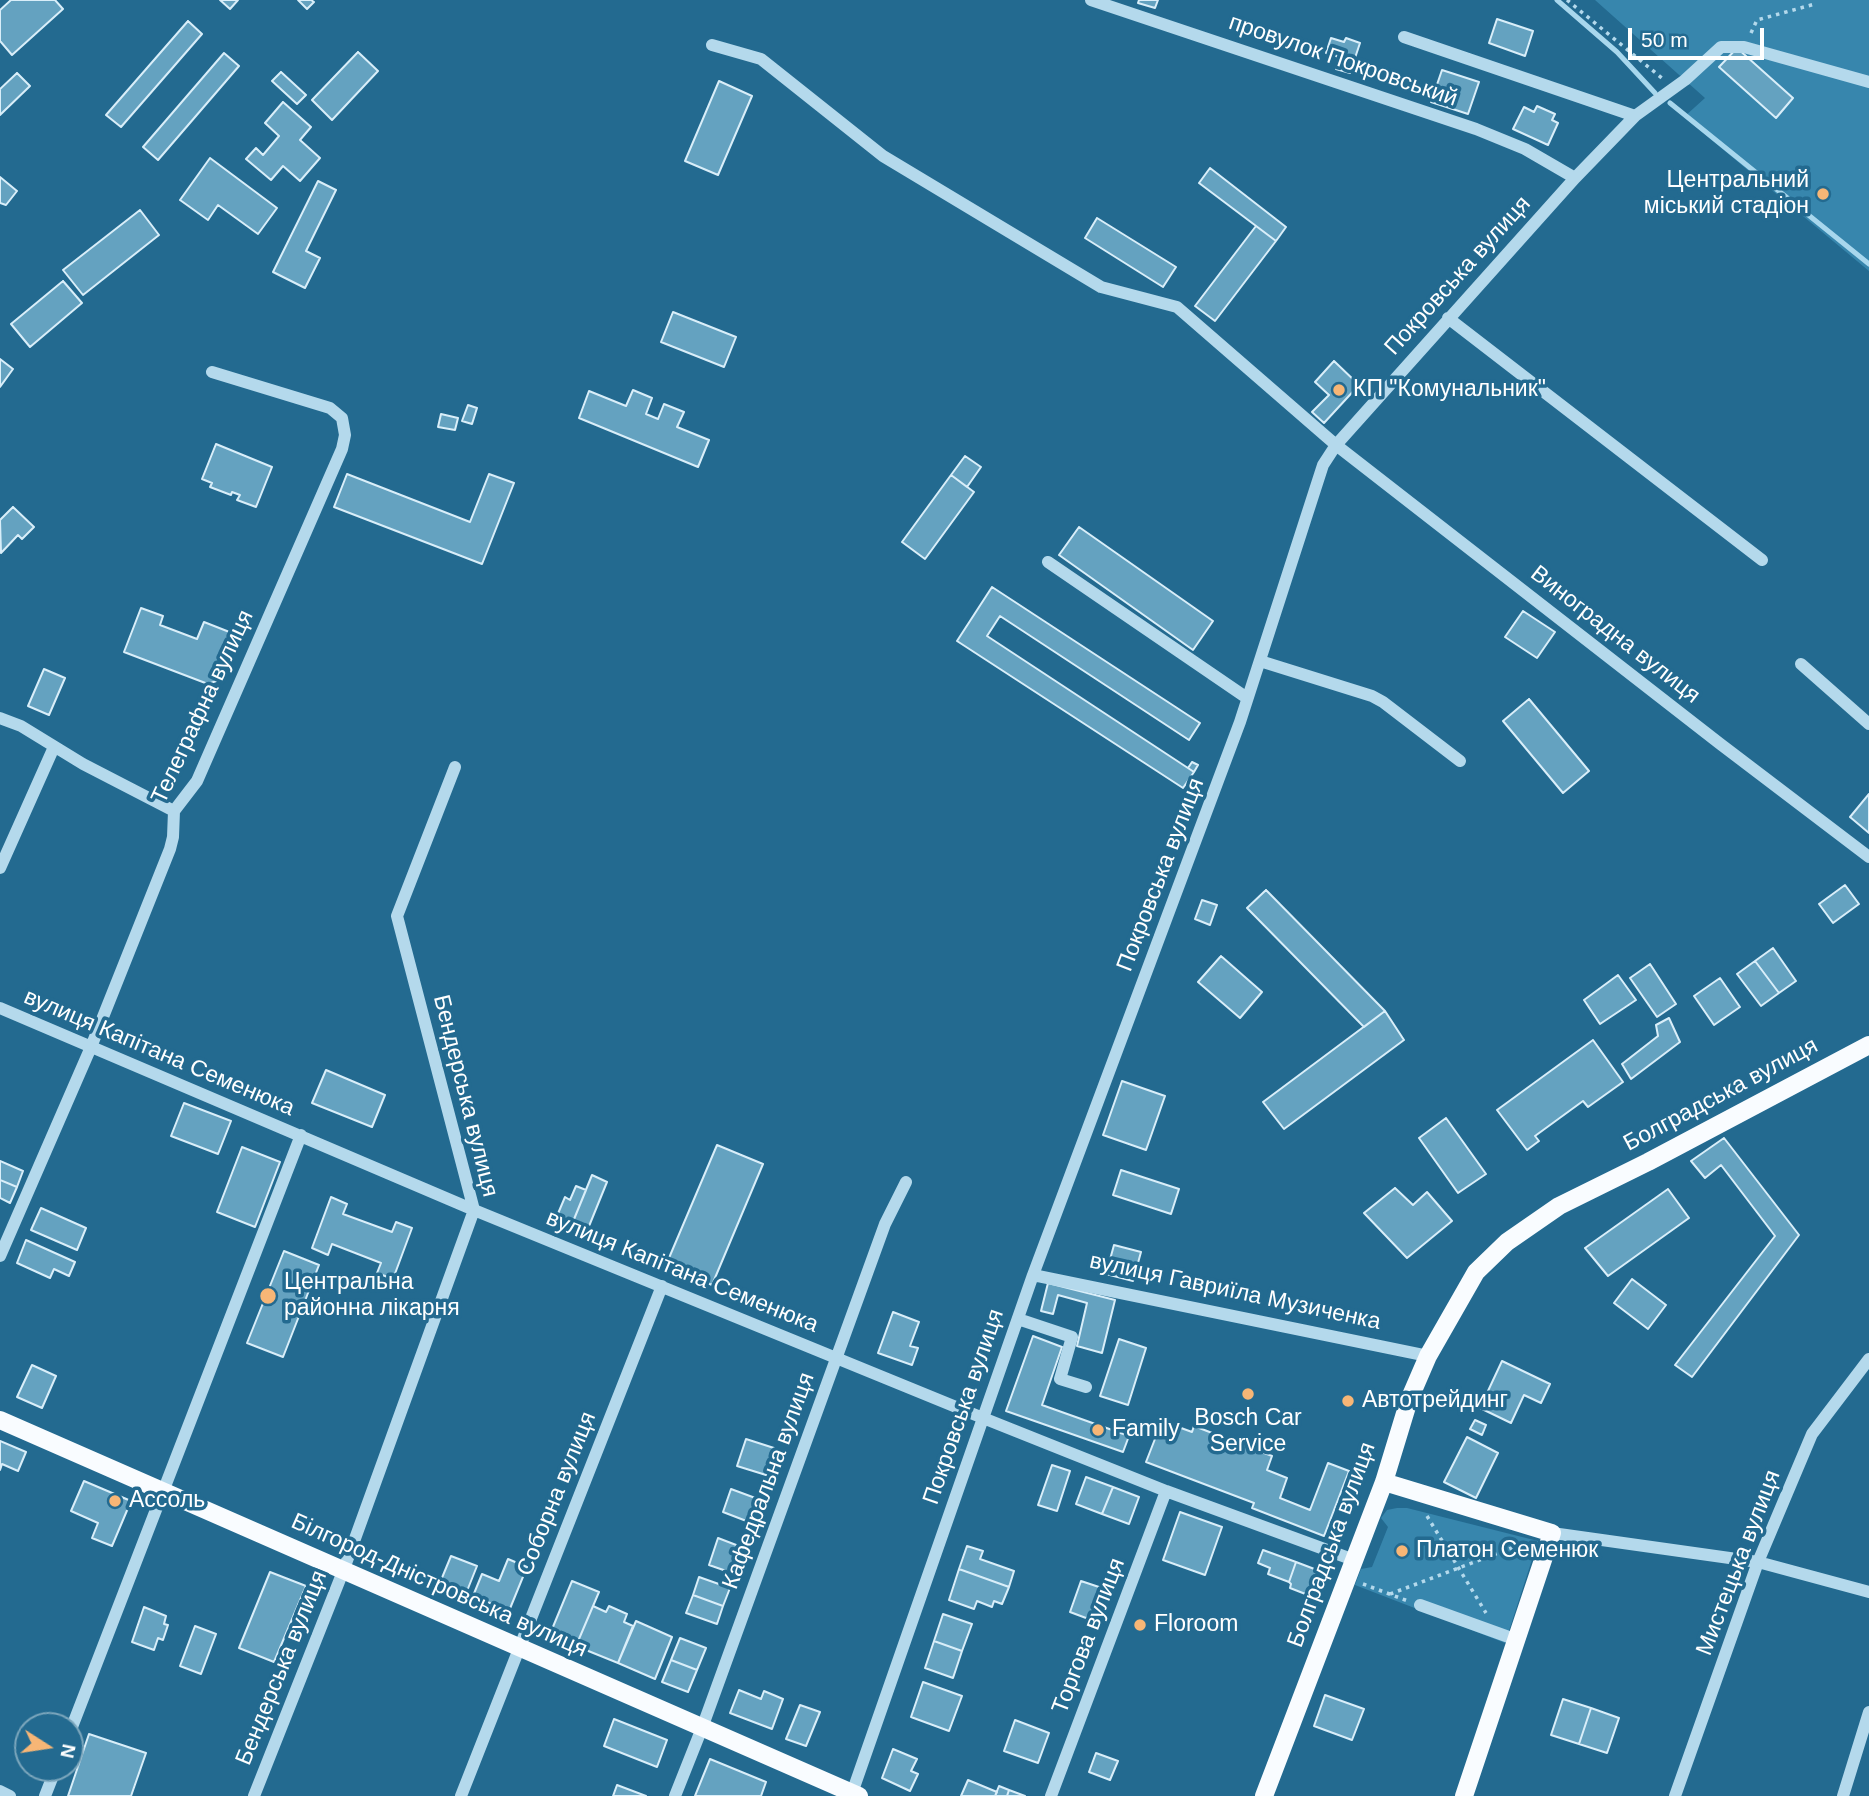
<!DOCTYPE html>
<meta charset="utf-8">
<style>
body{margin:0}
#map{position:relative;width:1869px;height:1796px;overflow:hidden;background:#236a90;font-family:Helvetica,sans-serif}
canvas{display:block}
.north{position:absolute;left:14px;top:1712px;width:70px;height:70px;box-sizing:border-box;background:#236a90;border:2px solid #7ba6bc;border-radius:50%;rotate:102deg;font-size:19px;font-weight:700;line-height:28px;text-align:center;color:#fff}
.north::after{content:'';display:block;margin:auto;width:24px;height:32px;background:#f7b676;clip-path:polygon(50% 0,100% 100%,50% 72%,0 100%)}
.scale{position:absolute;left:1628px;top:28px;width:136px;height:32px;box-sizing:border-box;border:4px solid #fff;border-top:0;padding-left:9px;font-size:21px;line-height:24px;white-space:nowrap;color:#fff;-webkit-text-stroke:5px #236a90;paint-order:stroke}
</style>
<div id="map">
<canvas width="1869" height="1796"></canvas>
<div class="north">N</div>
<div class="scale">50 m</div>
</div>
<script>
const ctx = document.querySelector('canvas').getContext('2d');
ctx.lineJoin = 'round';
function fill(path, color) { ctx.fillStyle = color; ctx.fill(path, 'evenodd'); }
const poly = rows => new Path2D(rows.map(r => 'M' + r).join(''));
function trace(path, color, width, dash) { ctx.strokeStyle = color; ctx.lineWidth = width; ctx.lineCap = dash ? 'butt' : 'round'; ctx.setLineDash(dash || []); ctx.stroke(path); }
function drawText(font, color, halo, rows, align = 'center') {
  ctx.font = font + ' Helvetica,sans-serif'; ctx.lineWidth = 7; ctx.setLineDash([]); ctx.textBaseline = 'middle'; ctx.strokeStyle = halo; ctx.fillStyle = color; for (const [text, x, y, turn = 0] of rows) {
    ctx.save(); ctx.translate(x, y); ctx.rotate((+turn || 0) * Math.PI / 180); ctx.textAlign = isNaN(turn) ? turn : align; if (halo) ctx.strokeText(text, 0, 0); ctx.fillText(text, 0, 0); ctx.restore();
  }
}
fill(poly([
 [1595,0,1869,0,1869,271,1684,117,1705,98],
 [1397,1508,1407,1508,1538,1541,1505,1643,1355,1585,1361,1569,1372,1567,1388,1527,1381,1518,1387,1510]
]), '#3786ad');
trace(poly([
 [1557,0,1617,52,1655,93],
 [1670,103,1869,264]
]), '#a8d7ed', 5);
const building = poly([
 [11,0,55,0,63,9,12,55,0,41,0,10,11,0],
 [220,0,238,0,230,9,220,0],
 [298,0,311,0,314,2,307,9,298,0],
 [1139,0,1158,0,1155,8,1138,3,1139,0],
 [1497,19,1533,31,1525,56,1489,43,1497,19],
 [188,21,202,34,121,127,106,115,188,21],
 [1331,38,1344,42,1346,38,1360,43,1350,73,1336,69,1339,57,1326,53,1331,38],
 [1737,48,1793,98,1776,118,1719,67,1737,48],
 [358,52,378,71,332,120,312,100,358,52],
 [224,53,239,66,158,160,143,147,224,53],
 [1442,70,1479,82,1468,114,1431,102,1442,70],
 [281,72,306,95,297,104,272,81,281,72],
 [17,73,30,86,0,115,0,89,17,73],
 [719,81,752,96,718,175,685,161,719,81],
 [283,102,311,127,300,140,320,158,300,181,283,166,271,180,246,159,256,148,263,155,279,136,265,123,283,102],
 [1537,106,1555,114,1552,120,1558,123,1548,145,1513,129,1524,107,1534,112,1537,106],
 [210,158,277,208,258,234,218,205,208,220,180,200,210,158],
 [1210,168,1286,227,1276,241,1199,183,1210,168],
 [0,177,17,191,6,205,0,203,0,177],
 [318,181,336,190,306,251,320,258,305,288,273,272,318,181],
 [140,210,159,235,83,295,63,270,140,210],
 [1097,218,1176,267,1163,287,1085,238,1097,218],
 [1256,226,1276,241,1215,321,1195,306,1256,226],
 [63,281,82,303,30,347,11,324,63,281],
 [673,312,736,337,724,367,661,342,673,312],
 [0,359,13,369,0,387,0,359],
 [1334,361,1359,385,1324,423,1312,412,1329,395,1315,382,1334,361],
 [633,390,652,398,646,414,658,419,664,404,684,412,677,427,709,440,698,467,579,418,589,391,626,406,633,390],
 [468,405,477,408,472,424,462,421,468,405],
 [441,414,458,418,455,430,438,427,441,414],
 [216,444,272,467,256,507,237,500,240,495,232,492,231,495,210,487,212,483,202,479,216,444],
 [965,456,981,467,967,487,951,475,965,456],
 [347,474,470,522,489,474,514,483,482,564,334,507,347,474],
 [951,475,974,492,925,559,902,542,951,475],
 [13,507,34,527,22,539,18,535,1,553,0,520,13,507],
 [1079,527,1213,621,1193,650,1059,555,1079,527],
 [992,587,1200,723,1189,740,1000,616,987,636,1194,772,1183,788,957,641,992,587],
 [141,608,163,616,160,625,197,639,204,622,237,635,219,680,208,684,124,652,141,608],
 [1523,611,1555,632,1537,658,1505,637,1523,611],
 [44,669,65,678,49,715,28,706,44,669],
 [1529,699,1589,771,1563,793,1503,721,1529,699],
 [1192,762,1198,765,1194,772,1188,768,1192,762],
 [1869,794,1869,833,1850,817,1869,794],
 [1845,885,1859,904,1833,923,1819,904,1845,885],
 [1266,890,1385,1011,1364,1027,1247,908,1266,890],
 [1202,900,1217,905,1210,925,1195,919,1202,900],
 [1773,948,1796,981,1779,993,1755,961,1773,948],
 [1221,956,1262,992,1240,1018,1198,982,1221,956],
 [1755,961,1779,993,1761,1006,1737,974,1755,961],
 [1650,964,1676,1004,1657,1017,1630,978,1650,964],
 [1618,975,1636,1000,1600,1024,1584,1000,1618,975],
 [1720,978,1740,1007,1714,1025,1694,996,1720,978],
 [1385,1011,1404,1040,1284,1129,1263,1102,1385,1011],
 [1669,1018,1680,1042,1631,1079,1622,1064,1658,1036,1656,1025,1669,1018],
 [1593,1040,1623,1082,1588,1107,1583,1101,1535,1136,1539,1141,1527,1150,1497,1110,1593,1040],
 [326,1070,385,1095,372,1127,312,1103,326,1070],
 [1122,1081,1165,1096,1146,1150,1103,1135,1122,1081],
 [184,1103,231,1121,218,1154,171,1136,184,1103],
 [1446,1118,1486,1174,1458,1193,1419,1138,1446,1118],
 [1724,1138,1799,1235,1692,1377,1675,1365,1775,1236,1721,1165,1705,1178,1691,1161,1724,1138],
 [717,1145,763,1164,712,1285,666,1265,717,1145],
 [242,1147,280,1162,255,1227,217,1212,242,1147],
 [0,1161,23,1171,17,1187,0,1180,0,1161],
 [1121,1170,1179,1189,1171,1214,1113,1195,1121,1170],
 [592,1175,607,1182,585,1236,570,1229,592,1175],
 [0,1180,17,1187,10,1203,0,1198,0,1180],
 [576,1186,586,1190,570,1229,554,1223,565,1197,570,1200,576,1186],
 [1395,1188,1413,1205,1427,1192,1452,1221,1407,1258,1364,1213,1395,1188],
 [1668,1189,1689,1218,1608,1276,1585,1248,1668,1189],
 [331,1197,347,1204,343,1214,392,1232,396,1222,412,1228,393,1279,377,1273,381,1263,332,1244,328,1255,312,1248,331,1197],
 [41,1208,86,1228,77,1250,31,1230,41,1208],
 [26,1240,75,1262,69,1276,54,1269,50,1278,17,1263,26,1240],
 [1114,1245,1141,1252,1133,1281,1106,1274,1114,1245],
 [284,1251,319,1265,283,1357,247,1343,284,1251],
 [1632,1279,1666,1305,1648,1329,1614,1303,1632,1279],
 [1048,1283,1115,1300,1102,1353,1077,1346,1087,1303,1058,1295,1053,1314,1041,1311,1048,1283],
 [893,1312,919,1322,910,1346,918,1348,912,1365,878,1353,893,1312],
 [1033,1336,1062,1347,1042,1405,1129,1436,1123,1452,1006,1411,1033,1336],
 [1119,1339,1146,1348,1128,1405,1100,1396,1119,1339],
 [1502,1361,1550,1384,1541,1403,1524,1395,1511,1423,1480,1408,1502,1361],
 [32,1365,56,1376,42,1408,17,1397,32,1365],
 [1475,1420,1486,1425,1482,1435,1470,1429,1475,1420],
 [1162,1421,1192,1432,1194,1426,1272,1456,1267,1470,1287,1478,1280,1498,1310,1510,1328,1463,1349,1471,1324,1536,1252,1508,1254,1503,1146,1462,1162,1421],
 [1467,1437,1498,1453,1476,1498,1444,1482,1467,1437],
 [746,1439,774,1448,766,1475,737,1466,746,1439],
 [0,1441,26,1452,18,1471,2,1464,0,1470,0,1441],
 [1052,1465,1070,1471,1057,1511,1038,1505,1052,1465],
 [1086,1477,1113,1487,1102,1514,1076,1504,1086,1477],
 [84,1481,131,1501,112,1546,92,1538,98,1523,71,1511,84,1481],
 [1113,1487,1139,1497,1129,1524,1102,1514,1113,1487],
 [731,1489,758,1499,749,1522,723,1512,731,1489],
 [1180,1512,1222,1527,1205,1575,1163,1560,1180,1512],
 [718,1538,744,1548,735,1574,709,1565,718,1538],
 [967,1546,983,1551,980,1559,1014,1571,1009,1587,959,1569,967,1546],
 [1263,1550,1296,1562,1289,1582,1268,1574,1270,1568,1258,1563,1263,1550],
 [451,1556,477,1566,465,1596,439,1585,451,1556],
 [508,1559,527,1567,509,1611,473,1596,482,1574,499,1581,508,1559],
 [1296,1562,1317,1570,1308,1595,1290,1588,1291,1584,1289,1582,1296,1562],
 [959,1569,1009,1587,1002,1604,994,1601,992,1607,977,1601,974,1609,949,1600,959,1569],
 [270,1572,306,1586,274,1662,239,1648,270,1572],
 [699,1577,730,1588,723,1606,693,1595,699,1577],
 [572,1581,599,1592,576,1646,550,1634,572,1581],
 [1081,1581,1105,1589,1094,1621,1070,1612,1081,1581],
 [693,1595,723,1606,717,1624,686,1613,693,1595],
 [593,1606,606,1612,609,1606,627,1614,624,1622,633,1626,618,1663,576,1646,593,1606],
 [144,1607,166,1616,164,1624,168,1625,163,1640,158,1638,154,1650,132,1642,144,1607],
 [943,1614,972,1624,962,1651,934,1641,943,1614],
 [636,1621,672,1637,655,1679,618,1663,636,1621],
 [195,1626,216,1634,201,1674,180,1666,195,1626],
 [680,1638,706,1648,697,1670,671,1660,680,1638],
 [934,1641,962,1651,953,1678,925,1668,934,1641],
 [671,1660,697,1670,688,1692,662,1682,671,1660],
 [923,1682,962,1696,949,1731,911,1717,923,1682],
 [739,1690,761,1699,764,1691,783,1699,772,1729,730,1713,739,1690],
 [1325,1695,1364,1709,1352,1740,1314,1726,1325,1695],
 [1563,1699,1591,1708,1579,1744,1551,1735,1563,1699],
 [800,1705,820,1712,806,1746,786,1739,800,1705],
 [1591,1708,1619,1718,1607,1753,1579,1744,1591,1708],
 [614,1719,667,1740,657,1767,604,1746,614,1719],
 [1015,1720,1049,1733,1038,1763,1004,1751,1015,1720],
 [89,1734,146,1753,131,1796,68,1796,89,1734],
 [893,1749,917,1759,911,1771,918,1774,910,1791,882,1778,893,1749],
 [1096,1753,1118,1761,1110,1780,1089,1772,1096,1753],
 [710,1759,766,1782,761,1796,695,1796,710,1759],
 [968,1780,997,1792,995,1796,961,1796,968,1780],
 [617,1785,646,1796,613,1796,617,1785],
 [999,1786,1009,1790,1007,1796,995,1796,999,1786],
 [1009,1790,1025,1796,1007,1796,1009,1790]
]);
fill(building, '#64a2c0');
trace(building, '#d9eef9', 2);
trace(poly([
 [1567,0,1663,79],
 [1751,33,1757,20,1815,4],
 [1427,1516,1486,1613],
 [1363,1584,1408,1601],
 [1390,1594,1525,1543]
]), '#b4d9ec', 3.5, [3.5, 5]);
trace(poly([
 [1091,0,1476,129,1525,149,1575,178],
 [1404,37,1635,116],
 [712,45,761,59,883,156,1101,287,1177,307,1336,445,1719,743,1869,857],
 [1448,318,1762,560],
 [1048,562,1247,698],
 [1260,661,1372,696,1383,702,1460,761],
 [1801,664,1869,724],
 [0,718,21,726,83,764,174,811],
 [0,868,54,747],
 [0,1008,474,1210,983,1418,1166,1491,1354,1560],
 [0,1256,91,1047,170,849,173,837,174,811,197,781,342,449,345,435,342,418,330,408,212,372],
 [1033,1275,1428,1356],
 [1018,1319,1072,1337,1060,1379,1086,1387],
 [1552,1533,1758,1562,1869,1592],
 [1420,1605,1517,1640],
 [70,1732,301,1135],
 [0,1791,10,1796],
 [45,1796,56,1768],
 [254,1796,344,1569,474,1210,397,916,455,767],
 [461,1796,662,1286],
 [675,1796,702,1728,885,1224,906,1182],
 [851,1796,1033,1275,1240,722,1323,465,1336,445,1575,178,1635,116,1685,80,1721,47,1744,47,1869,82],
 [1051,1796,1166,1491],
 [1675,1796,1758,1562,1812,1434,1869,1359],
 [1843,1796,1869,1712]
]), '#b4d9ec', 12);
trace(poly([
 [0,1420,859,1796],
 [1384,1482,1552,1533,1464,1796],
 [1264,1796,1384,1482,1409,1400,1428,1356,1476,1272,1507,1242,1559,1206,1648,1162,1869,1045]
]), '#f9fcff', 18);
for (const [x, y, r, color] of [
 [1823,194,7,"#f7b676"],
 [1339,390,7,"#f7b676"],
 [268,1296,9,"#f7b676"],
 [1248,1394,7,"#f7b676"],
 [1348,1401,7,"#f7b676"],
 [1098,1430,7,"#f7b676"],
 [115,1501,7,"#f7b676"],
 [1402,1551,7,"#f7b676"],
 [1140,1625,7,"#f7b676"]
]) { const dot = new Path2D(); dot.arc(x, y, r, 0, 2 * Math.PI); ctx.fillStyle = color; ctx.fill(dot); trace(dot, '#236a90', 2.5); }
drawText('23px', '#fff', '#236a90', [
 ["провулок Покровський",1343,61,19],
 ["Покровська вулиця",1458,276,-48],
 ["Виноградна вулиця",1615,635,38],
 ["Телеграфна вулиця",203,707,-65],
 ["Покровська вулиця",1161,875,-69],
 ["вулиця Капітана Семенюка",159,1053,23],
 ["Болградська вулиця",1721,1095,-28],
 ["Бендерська вулиця",465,1096,76],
 ["вулиця Капітана Семенюка",682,1272,22],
 ["вулиця Гавриїла Музиченка",1235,1292,12],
 ["Покровська вулиця",964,1407,-71],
 ["Кафедральна вулиця",769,1481,-70],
 ["Соборна вулиця",557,1494,-68],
 ["Болградська вулиця",1332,1545,-70],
 ["Мистецька вулиця",1739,1563,-69],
 ["Білгород-Дністровська вулиця",439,1586,24],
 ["Торгова вулиця",1089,1636,-69],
 ["Бендерська вулиця",282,1668,-68]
]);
drawText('23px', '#fff', '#236a90', [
 ["Центральний",1809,181,"right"],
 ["міський стадіон",1809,207,"right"],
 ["КП \"Комунальник\"",1353,390],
 ["Центральна",284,1283],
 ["районна лікарня",284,1309],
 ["Автотрейдинг",1362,1401],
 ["Bosch Car",1248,1419,"center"],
 ["Service",1248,1445,"center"],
 ["Family",1112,1430],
 ["Ассоль",129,1501],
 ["Платон Семенюк",1416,1551],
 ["Floroom",1154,1625]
], 'left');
</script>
